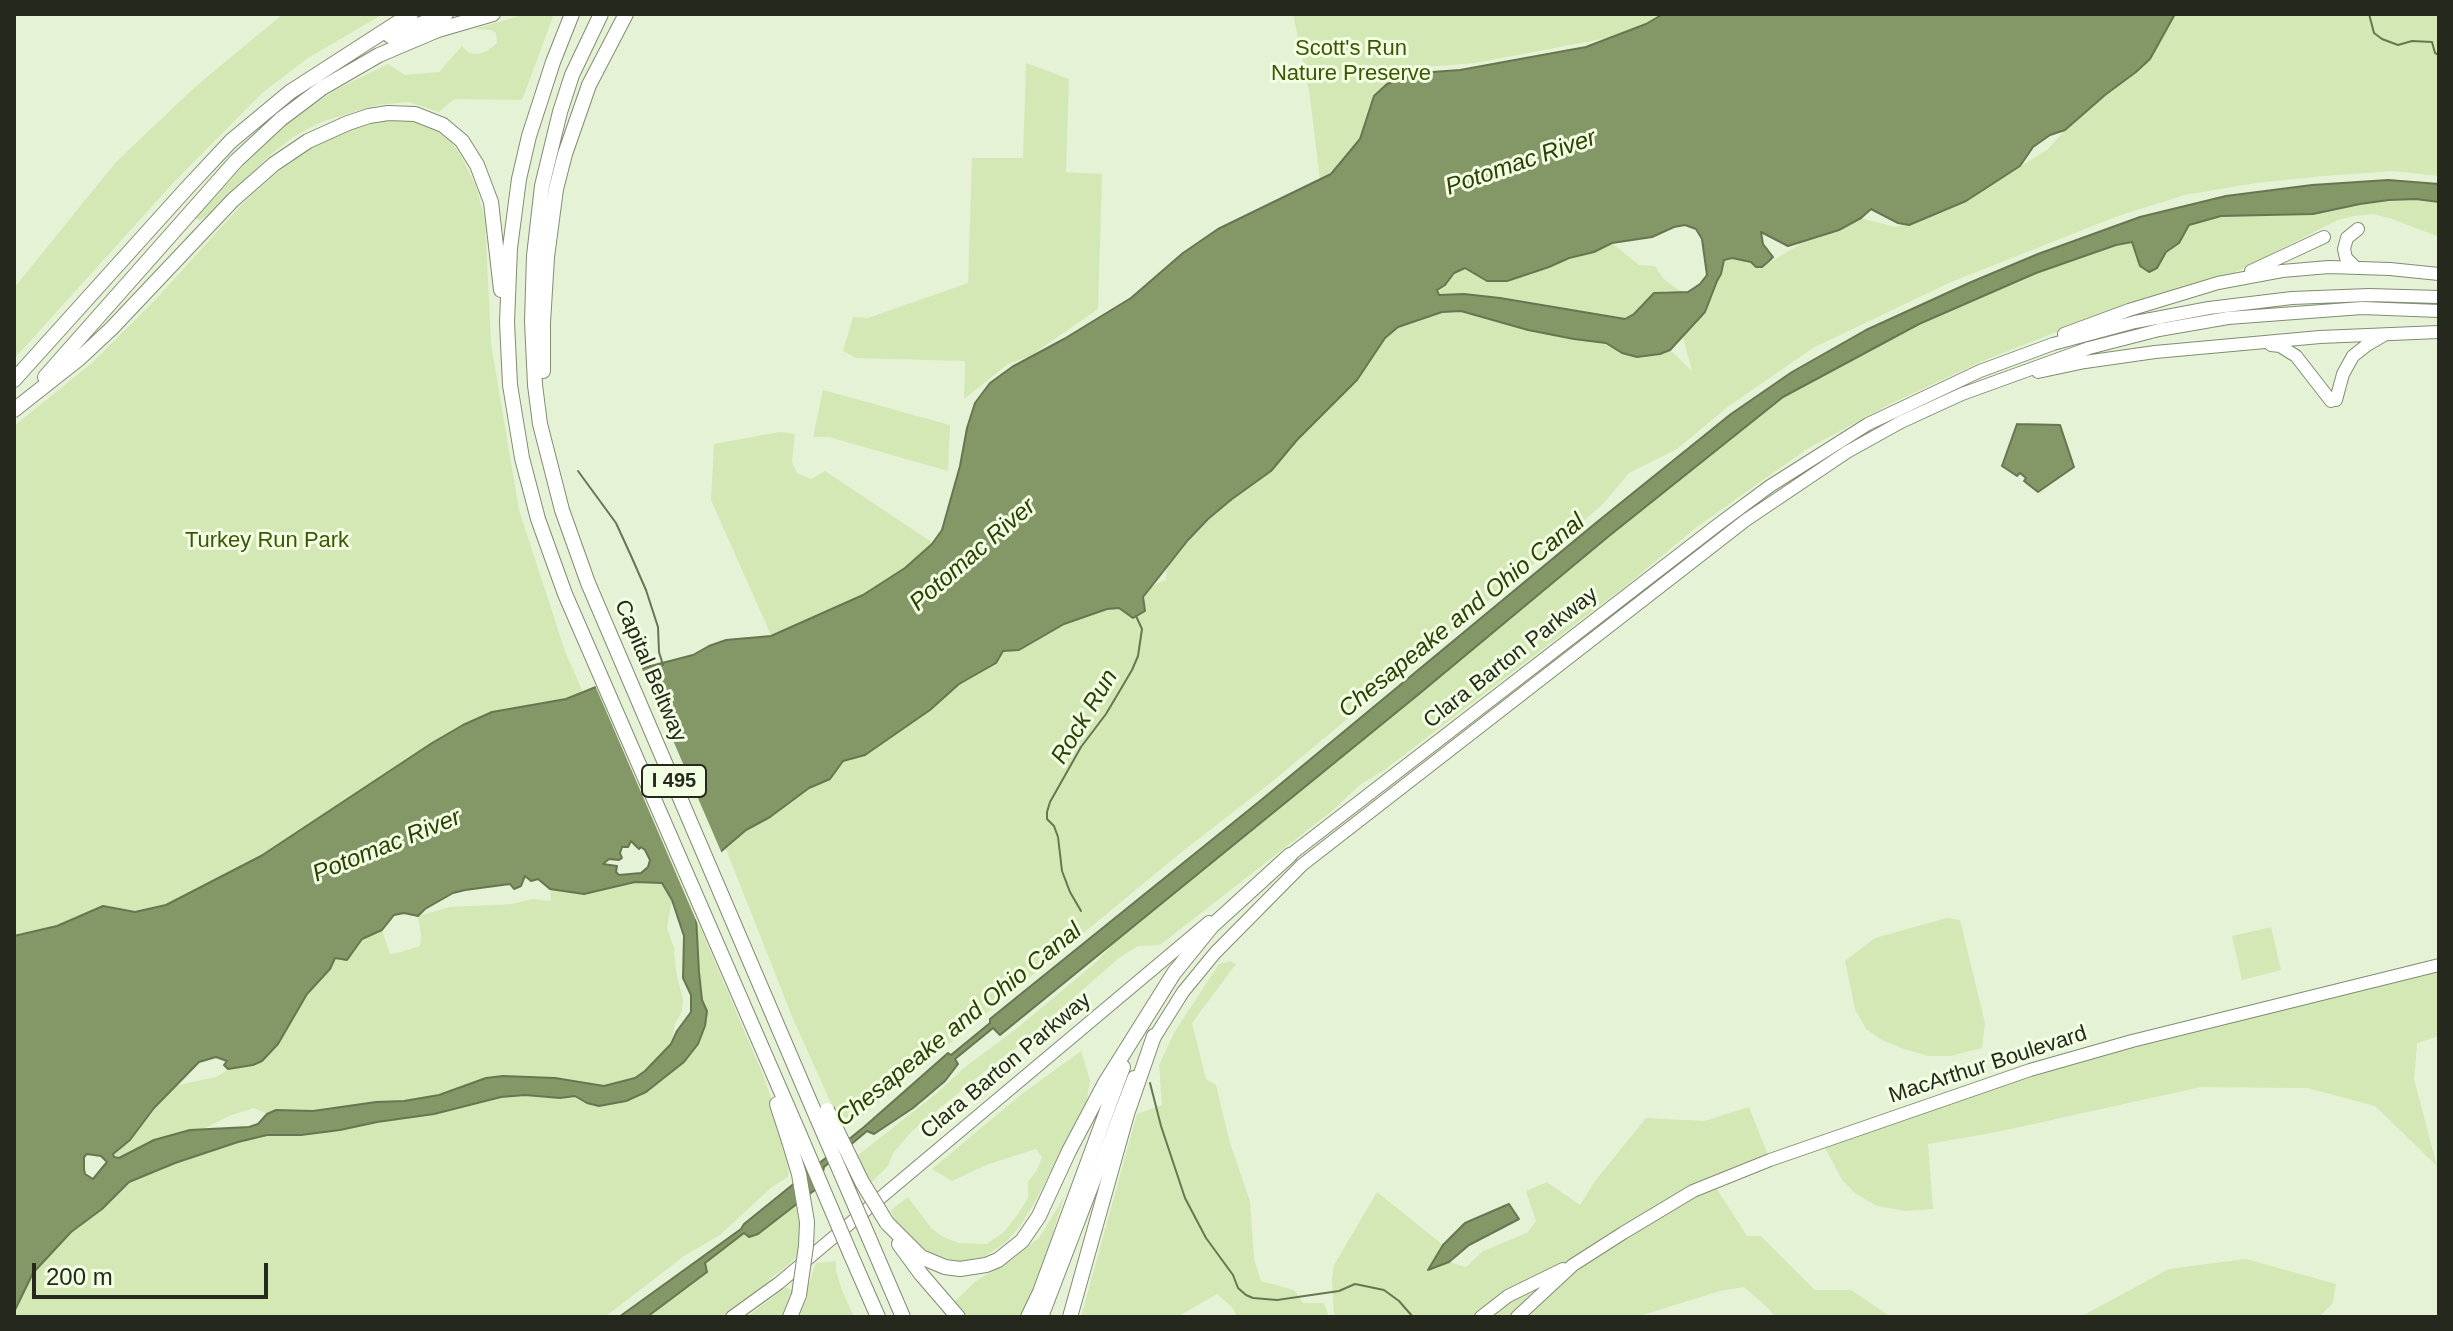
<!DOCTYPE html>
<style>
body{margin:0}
#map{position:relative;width:2453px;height:1331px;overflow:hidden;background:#e6f2d5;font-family:Arial,sans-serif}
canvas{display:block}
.frame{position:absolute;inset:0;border:16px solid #24281d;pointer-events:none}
.scale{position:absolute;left:32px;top:1263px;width:236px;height:36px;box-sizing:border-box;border:4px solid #24281d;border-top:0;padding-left:10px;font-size:24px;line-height:28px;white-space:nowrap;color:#24281d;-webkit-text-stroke:6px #f3ffe2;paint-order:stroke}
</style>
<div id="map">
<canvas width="2453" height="1331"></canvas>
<div class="frame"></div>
<div class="scale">200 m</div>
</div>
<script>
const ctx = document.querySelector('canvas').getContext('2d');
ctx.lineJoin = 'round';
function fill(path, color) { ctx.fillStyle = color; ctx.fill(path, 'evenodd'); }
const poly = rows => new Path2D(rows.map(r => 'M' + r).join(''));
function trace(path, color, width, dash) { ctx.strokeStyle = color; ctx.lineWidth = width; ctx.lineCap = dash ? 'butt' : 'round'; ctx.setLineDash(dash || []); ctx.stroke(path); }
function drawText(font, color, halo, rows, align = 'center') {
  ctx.font = font + ' Arial,sans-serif'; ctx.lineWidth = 6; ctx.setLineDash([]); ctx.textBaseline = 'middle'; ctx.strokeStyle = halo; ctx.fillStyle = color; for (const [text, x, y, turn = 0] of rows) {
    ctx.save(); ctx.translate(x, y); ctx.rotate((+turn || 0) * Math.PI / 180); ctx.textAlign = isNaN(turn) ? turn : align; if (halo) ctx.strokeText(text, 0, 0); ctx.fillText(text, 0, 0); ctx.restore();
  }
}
fill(poly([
 [283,14,383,14,308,58,262,93,174,182,14,359,14,288,116,162,195,87],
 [526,14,554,14,522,100,454,99,439,112,409,102,377,105,321,122,293,137,270,155,209,214,200,220,195,218,266,141,303,111,337,89,388,64,405,75,439,72,462,46,469,53,478,54,487,51,497,43,496,33,491,30,475,29],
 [1293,14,1670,14,1634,33,1475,63,1424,67,1411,73,1414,89,1402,141,1320,180,1309,90],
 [2175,14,2439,14,2439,176,2393,171,2324,176,2256,183,2185,195,2118,216,1951,282,1813,348,1729,406,1677,449,1629,473,1603,504,1543,556,1268,785,1178,855,862,1116,851,1119,836,1114,793,1019,726,849,746,830,770,817,809,788,829,779,843,760,865,755,930,710,959,684,996,663,1003,651,1019,650,1064,624,1107,609,1119,608,1142,597,1153,585,1166,580,1167,568,1188,540,1208,519,1232,499,1271,471,1297,440,1335,403,1385,338,1398,327,1442,312,1461,311,1528,330,1574,339,1606,343,1622,353,1660,354,1670,350,1692,371,1683,337,1705,312,1717,281,1721,274,1724,260,1732,258,1751,262,1762,267,1802,243,1839,230,1861,218,1895,227,1920,220,1966,201,2048,149,2065,130,2105,95,2136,72,2150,59],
 [1026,63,1069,79,1066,172,1102,174,1098,309,1030,356,1008,364,964,399,965,361,856,358,843,351,853,317,868,318,968,283,972,158,1023,158],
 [402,119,430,126,449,139,461,156,476,186,485,219,491,343,519,510,566,654,583,692,401,764,261,856,166,905,135,912,119,908,86,912,57,926,14,936,14,426,92,363,158,297,245,201,286,165,314,145,342,132,376,122],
 [2416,199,2439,202,2439,237,2392,219,2374,214,2354,216,2338,220,2226,277,2100,315,1985,360,1892,403,1807,449,1698,526,1628,584,1383,771,1361,784,1332,811,1160,945,1138,946,1119,958,1015,1049,985,1071,912,1131,893,1153,888,1166,871,1183,857,1156,937,1093,965,1067,1016,1029,1095,963,1116,941,1609,536,1783,397,1919,324,2036,273,2116,245,2132,242,2140,266,2157,268,2163,255,2179,243,2189,225,2201,221,2221,216,2245,214,2313,214,2360,204],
 [1612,243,1639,265,1655,266,1663,278,1678,290,1688,292,1665,291,1643,303,1634,314,1625,319,1500,298,1464,294,1440,295,1437,291,1445,285,1454,273,1465,268,1487,281,1508,281,1549,267,1569,258,1594,252],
 [823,390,950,425,948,471,829,437,813,437],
 [780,432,795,434,792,462,797,473,811,479,825,471,933,543,919,562,884,591,774,642,711,500,714,444],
 [647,881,662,883,672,900,667,928,674,948,676,971,683,1000,682,1011,675,1024,671,1044,644,1071,635,1078,604,1086,555,1078,503,1076,486,1078,439,1095,404,1101,376,1102,313,1111,276,1110,267,1114,254,1108,229,1116,205,1128,190,1130,154,1140,119,1158,114,1158,113,1154,130,1140,174,1086,216,1077,229,1069,253,1066,307,994,330,969,335,957,347,960,362,939,382,930,390,954,401,952,420,946,421,936,418,916,450,907,512,904,532,899,551,901,550,889,584,894,620,884],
 [695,915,763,1075,790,1152,788,1177,772,1187,720,1235,684,1256,605,1317,14,1317,15,1309,33,1273,71,1232,102,1209,129,1182,175,1163,238,1142,267,1135,301,1135,340,1130,377,1122,434,1114,501,1097,525,1095,560,1098,575,1096,587,1103,609,1105,626,1101,646,1092,660,1079,706,1011,702,1000],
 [1947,918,1960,920,1985,1023,1982,1048,1951,1056,1928,1056,1904,1049,1882,1040,1866,1029,1855,1009,1845,961,1875,938],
 [2271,927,2281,970,2242,980,2232,936],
 [1230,961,1236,964,1192,1023,1206,1079,1216,1085,1230,1143,1250,1201,1254,1259,1261,1281,1294,1290,1303,1303,1324,1303,1329,1317,1237,1317,1233,1308,1217,1294,1179,1316,1081,1317,1137,1114,1162,1105,1159,1065,1174,1033,1219,964],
 [2439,965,2439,1036,2417,1043,2414,1079,2437,1166,2375,1106,2307,1088,2201,1087,1997,1132,1928,1144,1933,1209,1905,1211,1877,1206,1855,1193,1842,1180,1822,1142,2030,1070],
 [1081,1051,1090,1080,1087,1100,1035,1202,1020,1226,1006,1242,984,1257,960,1262,937,1256,915,1244,897,1225,891,1210,908,1197,932,1229,945,1238,959,1243,986,1244,1003,1233,1018,1214,1028,1198,1028,1182,1037,1170,1042,1157,1036,1149,986,1165,952,1181,932,1169,1022,1094],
 [1749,1107,1770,1160,1713,1183,1747,1236,1761,1236,1815,1290,1851,1290,1891,1317,1775,1317,1769,1309,1744,1287,1720,1291,1636,1317,1334,1317,1332,1279,1334,1265,1377,1192,1443,1245,1429,1269,1449,1262,1466,1267,1483,1251,1527,1233,1536,1221,1526,1191,1547,1182,1580,1205,1595,1181,1646,1118,1704,1121],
 [1064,1197,1043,1265,1022,1317,964,1317,953,1303,976,1281,1014,1258,1039,1238],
 [800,1202,801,1252,788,1265,770,1279,763,1288,725,1317,647,1317,707,1272,705,1264,745,1233,749,1237],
 [2246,1259,2336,1284,2333,1303,2321,1315,2314,1317,2080,1317,2169,1269],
 [836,1261,836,1271,842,1290,854,1317,798,1317,816,1263],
 [786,1287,794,1291,785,1317,747,1317]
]), '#d4e8b6');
const water = poly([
 [1663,14,2175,14,2150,59,2136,72,2105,95,2065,130,2050,135,2033,147,2020,166,1966,201,1909,225,1898,223,1871,209,1861,218,1839,230,1788,246,1761,232,1763,244,1773,257,1769,261,1762,267,1756,267,1751,262,1732,258,1724,260,1721,274,1717,281,1705,312,1670,350,1660,354,1637,357,1622,353,1606,343,1574,339,1528,330,1461,311,1442,312,1398,327,1385,338,1357,380,1297,440,1271,471,1232,499,1208,519,1188,540,1143,597,1145,611,1133,618,1119,608,1107,609,1064,624,1019,650,1003,651,996,663,959,684,930,710,865,755,843,761,830,779,809,788,770,817,746,830,718,854,695,897,699,972,702,1000,707,1011,705,1026,698,1044,684,1062,646,1092,626,1101,599,1106,587,1103,575,1096,560,1098,525,1095,501,1097,434,1114,377,1122,340,1130,301,1135,267,1135,238,1142,175,1163,129,1182,102,1209,71,1232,33,1273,14,1312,14,936,57,926,103,906,135,912,166,905,261,856,432,743,463,725,492,712,566,699,643,668,693,655,709,646,726,640,771,636,863,595,905,568,932,544,942,530,960,466,967,428,975,403,990,383,1012,367,1064,339,1131,298,1183,253,1218,229,1331,174,1360,139,1374,96,1387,84,1418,73,1460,70,1586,47,1646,24,1663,14],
 [1685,225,1696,229,1702,239,1707,275,1700,284,1688,292,1654,293,1634,314,1625,319,1500,298,1464,294,1439,295,1437,290,1445,285,1454,273,1465,268,1487,281,1507,281,1549,267,1569,258,1594,252,1612,243,1652,237,1674,227,1685,225],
 [631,841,639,849,641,847,645,850,650,860,648,867,641,873,619,875,616,872,617,866,603,864,609,859,619,860,622,858,620,853,622,847,628,847,631,841],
 [525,876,531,881,538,879,550,889,584,894,635,882,662,883,672,900,684,936,683,978,691,995,691,1012,677,1031,671,1044,645,1071,635,1078,604,1086,555,1078,503,1076,486,1078,439,1095,404,1101,376,1102,313,1111,276,1110,267,1114,258,1124,249,1127,190,1130,154,1140,119,1158,114,1157,113,1154,130,1140,154,1108,199,1062,216,1057,227,1061,224,1065,228,1069,253,1065,262,1061,278,1044,307,994,330,969,335,958,347,960,362,939,382,930,394,915,404,913,418,916,425,909,453,893,465,890,510,884,514,889,521,886,525,876],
 [87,1154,101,1156,107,1162,93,1179,85,1174,84,1169,84,1157,87,1154],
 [2388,180,2439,184,2439,202,2416,199,2389,200,2360,204,2313,214,2221,216,2189,225,2179,243,2166,252,2157,268,2149,272,2140,266,2132,242,2116,245,2036,273,1919,324,1783,397,1609,536,1419,694,1000,1035,993,1028,955,1059,958,1064,945,1081,913,1108,874,1134,867,1131,824,1167,820,1186,758,1234,749,1237,744,1233,705,1263,707,1272,647,1317,619,1317,741,1229,744,1224,864,1127,948,1053,951,1055,990,1023,990,1019,1006,1006,1260,801,1597,522,1731,414,1792,372,1866,330,1969,283,2038,254,2140,217,2226,196,2312,185,2388,180],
 [2017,424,2060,425,2074,467,2038,492,2024,481,2026,478,2020,473,2017,476,2002,466,2017,424],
 [1509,1204,1519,1219,1469,1245,1449,1262,1428,1270,1443,1245,1465,1223,1509,1204]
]);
fill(water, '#849766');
trace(water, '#677650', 2);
fill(poly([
 [640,664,723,856,708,875,699,897,699,927,594,683]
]), '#e6f2d5');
trace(poly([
 [2369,14,2374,33,2382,39,2398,45,2412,41,2432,42,2435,53,2439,55],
 [578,471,616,523,632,558,646,590,658,627,659,652,663,665],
 [1081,911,1070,892,1062,871,1058,837,1054,826,1047,819,1047,812,1050,802,1081,747,1106,714,1132,670,1138,656,1142,629,1136,616],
 [1150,1083,1161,1126,1185,1198,1206,1238,1233,1275,1238,1288,1246,1295,1253,1298,1277,1300,1339,1291,1355,1284,1384,1290,1399,1301,1413,1317]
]), '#677650', 2);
const major = poly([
 [2356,268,2346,258,2344,249,2347,238,2358,229],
 [2251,271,2324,237],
 [2064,334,2129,310,2218,283,2282,271,2329,267,2390,269,2439,274],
 [2271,345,2280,346,2296,356,2331,401],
 [2038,372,2085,362,2155,352,2320,337,2439,332],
 [2336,400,2343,374,2353,356,2367,345,2384,335],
 [1285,859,1720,523,1770,486,1868,424,1980,371,2053,344,2135,322,2209,308,2292,298,2369,295,2439,297],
 [1151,1043,1183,992,1215,953,1302,865,1746,520,1847,452,1901,422,1962,394,2089,348,2159,330,2228,318,2362,308,2439,311],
 [732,1317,779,1283,1209,922],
 [1042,1317,1134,1077],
 [1481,1317,1508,1296,1563,1269],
 [1517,1317,1573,1265,1623,1233,1693,1191,1770,1160,2030,1070,2132,1041,2439,965]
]);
const highway = poly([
 [572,14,553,62,529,136,519,179,510,248,507,322,510,385,522,458,538,519,565,594,799,1133],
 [601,14,572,75,560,112,542,186,534,256,532,321,535,385,540,424,562,510,588,583,817,1118],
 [390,36,446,14],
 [543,371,543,323,547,257,556,189,565,154,589,85,626,14],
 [45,377,236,161,281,119,322,88,379,55,438,30,493,14],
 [14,380,187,188,231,141,290,92,411,14],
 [14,410,80,358,112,328,233,200,274,164,308,141,348,123,369,116,388,113,415,114,443,125,462,141,477,165,491,202,501,290],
 [777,1104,789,1141],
 [887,1223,921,1257,945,1267,960,1269,986,1265,998,1260,1022,1241,1039,1216,1069,1151,1105,1083,1174,973,1212,926,1290,855],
 [869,1238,903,1317],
 [899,1244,921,1274,958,1317],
 [850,1253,878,1317],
 [790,1317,799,1295],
 [1028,1317,1040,1292,1123,1067],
 [1070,1317,1127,1114,1154,1036]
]);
trace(major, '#818c72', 14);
trace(highway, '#818c72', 16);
trace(major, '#fff', 12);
trace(highway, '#fff', 14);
const highwayBridge = poly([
 [827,1110,862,1182,887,1223],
 [817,1118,869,1238],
 [799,1133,850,1253],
 [789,1141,799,1174,807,1222,806,1246,799,1295]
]);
trace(highwayBridge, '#818c72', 16, []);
trace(highwayBridge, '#fff', 14);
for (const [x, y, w] of [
 [674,781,64]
]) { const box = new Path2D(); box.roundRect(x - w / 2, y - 16, w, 32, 6); ctx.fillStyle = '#f3ffe2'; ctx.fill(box); trace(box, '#24281d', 2); }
drawText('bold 20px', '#24281d', null, [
 ["I 495",674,781]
]);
drawText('22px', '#3f5504', '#f3ffe2', [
 ["Scott's Run",1351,49],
 ["Nature Preserve",1351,74],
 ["Turkey Run Park",267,541]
]);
drawText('22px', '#24281d', '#f3ffe2', [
 ["Clara Barton Parkway",1511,658,-38],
 ["Capital Beltway",650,671,67],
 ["MacArthur Boulevard",1988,1065,-18],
 ["Clara Barton Parkway",1006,1066,-40]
]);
drawText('italic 24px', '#2e3e04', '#f3ffe2', [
 ["Potomac River",1521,163,-19],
 ["Potomac River",973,555,-41],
 ["Chesapeake and Ohio Canal",1462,616,-39],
 ["Rock Run",1085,717,-59],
 ["Potomac River",387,846,-22],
 ["Chesapeake and Ohio Canal",959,1025,-39]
]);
</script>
